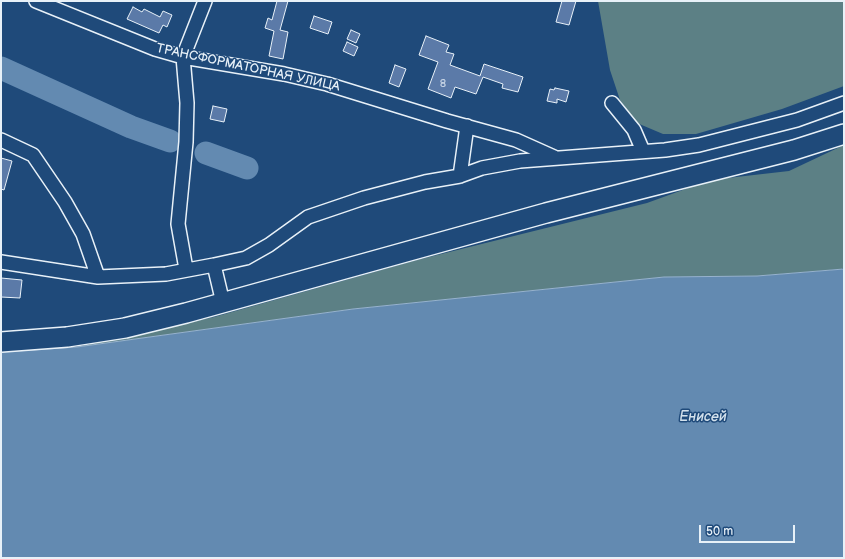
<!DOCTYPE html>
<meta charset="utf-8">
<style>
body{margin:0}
#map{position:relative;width:845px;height:559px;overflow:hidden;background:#1f4a7a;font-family:"Balsamiq Sans",sans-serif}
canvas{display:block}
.frame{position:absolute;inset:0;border:2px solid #e8f1f8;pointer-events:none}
.scale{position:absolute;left:699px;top:525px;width:96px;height:18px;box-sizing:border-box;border:2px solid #e8f1f8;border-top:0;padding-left:5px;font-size:12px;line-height:14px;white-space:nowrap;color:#e8f1f8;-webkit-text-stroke:3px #1f4a7a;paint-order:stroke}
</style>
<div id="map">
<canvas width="845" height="559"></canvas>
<div class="frame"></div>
<div class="scale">50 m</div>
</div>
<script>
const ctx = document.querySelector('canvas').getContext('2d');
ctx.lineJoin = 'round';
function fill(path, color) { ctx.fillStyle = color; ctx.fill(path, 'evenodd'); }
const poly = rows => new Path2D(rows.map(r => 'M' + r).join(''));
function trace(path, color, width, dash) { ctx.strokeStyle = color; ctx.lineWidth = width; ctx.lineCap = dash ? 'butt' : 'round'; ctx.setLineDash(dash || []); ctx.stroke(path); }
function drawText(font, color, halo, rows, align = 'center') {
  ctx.font = font + ' "Balsamiq Sans",sans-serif'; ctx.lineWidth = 3; ctx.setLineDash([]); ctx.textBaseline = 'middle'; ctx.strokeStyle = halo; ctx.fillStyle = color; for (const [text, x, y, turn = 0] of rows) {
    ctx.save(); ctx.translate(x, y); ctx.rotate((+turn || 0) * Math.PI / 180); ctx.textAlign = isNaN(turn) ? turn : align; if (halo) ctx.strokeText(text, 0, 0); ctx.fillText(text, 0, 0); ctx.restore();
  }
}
fill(poly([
 [598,1,844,1,844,86,782,109,696,134,663,134,637,123,620,100,610,70],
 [844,145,844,267,842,269,757,276,664,277,353,309,77,347,214,317,417,260,647,203,710,180,789,171]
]), '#5c8085');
const water = poly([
 [844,269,844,558,1,558,1,352,77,347,353,309,664,277,757,276,844,269]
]);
fill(water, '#638ab1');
trace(water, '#98b3cd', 1);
trace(poly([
 [1,68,131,127,170,141],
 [206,153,247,168]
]), '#638ab1', 23);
const building = poly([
 [277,1,288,1,280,30,288,32,283,59,269,56,274,31,265,28,268,18,272,20,277,1],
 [562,1,576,1,569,25,556,22,562,1],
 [133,7,142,12,144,9,160,17,163,11,172,15,167,27,163,25,159,33,127,19,133,7],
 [314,16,332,22,328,34,310,28,314,16],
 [351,30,360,34,356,43,347,39,351,30],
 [426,36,449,45,446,52,454,54,450,65,480,76,484,64,523,77,518,92,502,88,503,84,483,77,476,94,455,87,451,98,428,89,438,62,419,55,426,36],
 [347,42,358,47,354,56,343,51,347,42],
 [395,65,406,69,399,87,389,83,395,65],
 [555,88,569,91,566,102,557,99,557,103,547,101,550,89,554,90,555,88],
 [213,106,227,109,224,122,210,119,213,106],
 [1,158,12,161,4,190,1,189,1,158],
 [1,278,22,280,20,298,1,297,1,278]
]);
fill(building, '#5b7aa8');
trace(building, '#e8f1f8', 1);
const street = poly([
 [36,1,155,49,183,57,284,74,327,84,447,121,516,140,554,157],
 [612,103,634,130,643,151],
 [1,140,33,155,65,202,83,234,98,277],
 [460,176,467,126],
 [1,262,98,277,166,274,214,265,246,258,269,245,308,217,364,198,425,182,460,176,482,168,520,161,665,150,699,145,797,120,844,103],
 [214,265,223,303],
 [186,269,178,224,186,142,187,103,183,57,205,1]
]);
const secondary = poly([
 [1,342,67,337,125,328,186,313,546,213,794,150,844,134]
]);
trace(street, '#e8f1f8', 16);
trace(secondary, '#e8f1f8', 22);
trace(street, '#1f4a7a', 13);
trace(secondary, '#1f4a7a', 19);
drawText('11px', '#c5d3e4', null, [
 ["8",443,84]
]);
drawText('13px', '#e8f1f8', '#1f4a7a', [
 ["ТРАНСФОРМАТОРНАЯ УЛИЦА",248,68,12]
]);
drawText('italic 14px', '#d4e2ed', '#1f4a7a', [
 ["Енисей",703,417]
]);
</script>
